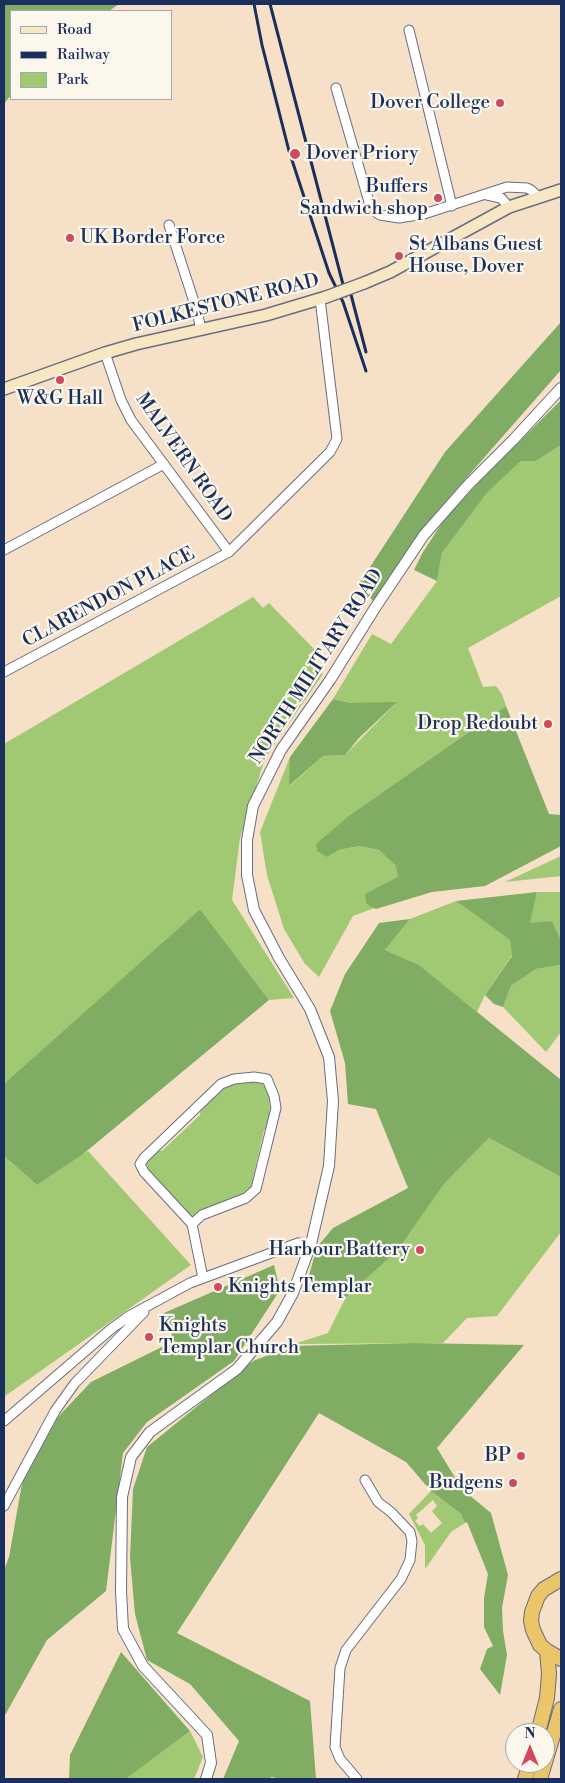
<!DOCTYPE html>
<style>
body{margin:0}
#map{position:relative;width:565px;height:1783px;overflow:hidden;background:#f6e0c7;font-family:"Libre Bodoni",serif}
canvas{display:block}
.frame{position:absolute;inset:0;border:5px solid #1b2f5e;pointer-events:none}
.legend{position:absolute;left:10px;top:10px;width:162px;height:90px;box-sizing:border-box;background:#fbf7ec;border:1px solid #a1a7b3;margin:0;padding:6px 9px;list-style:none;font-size:15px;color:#1b2f5e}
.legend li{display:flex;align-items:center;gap:10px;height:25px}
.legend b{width:25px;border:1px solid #a1a7b3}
.north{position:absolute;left:505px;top:1723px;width:50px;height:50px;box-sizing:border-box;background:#fbf7ec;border:1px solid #a1a7b3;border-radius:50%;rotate:0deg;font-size:14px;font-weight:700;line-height:20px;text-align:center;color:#1b2f5e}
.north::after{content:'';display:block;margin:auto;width:18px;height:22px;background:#d1495b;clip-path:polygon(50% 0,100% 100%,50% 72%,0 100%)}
</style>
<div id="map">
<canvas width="565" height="1783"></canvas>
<div class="frame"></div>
<ul class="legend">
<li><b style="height:6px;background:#f7e8c3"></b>Road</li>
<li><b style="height:6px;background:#1b2f5e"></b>Railway</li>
<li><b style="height:14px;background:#a1c872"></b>Park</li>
</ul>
<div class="north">N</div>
</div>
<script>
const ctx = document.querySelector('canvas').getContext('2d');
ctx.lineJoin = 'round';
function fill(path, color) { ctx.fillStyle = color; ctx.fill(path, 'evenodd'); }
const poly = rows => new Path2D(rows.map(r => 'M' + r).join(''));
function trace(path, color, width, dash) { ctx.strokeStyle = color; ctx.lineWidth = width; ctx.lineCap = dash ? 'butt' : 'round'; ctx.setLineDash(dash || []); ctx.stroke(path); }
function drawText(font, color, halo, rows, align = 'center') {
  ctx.font = font + ' "Libre Bodoni",serif'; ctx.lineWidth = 4.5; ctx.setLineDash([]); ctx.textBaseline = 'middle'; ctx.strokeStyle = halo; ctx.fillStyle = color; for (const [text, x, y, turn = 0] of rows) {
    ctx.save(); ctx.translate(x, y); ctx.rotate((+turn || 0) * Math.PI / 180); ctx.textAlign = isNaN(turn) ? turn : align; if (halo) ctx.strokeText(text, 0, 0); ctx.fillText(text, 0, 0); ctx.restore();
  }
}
fill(poly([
 [561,445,561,596,468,648,483,687,496,686,502,694,506,706,350,815,327,857,339,850,359,846,379,850,396,866,407,896,353,916,319,977,305,964,284,929,267,875,260,832,290,757,290,786,323,756,345,755,396,703,351,703,333,699,372,634,391,644,437,581,442,553,487,493,521,461,536,461],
 [253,597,263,608,269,603,315,650,308,655,323,674,265,758,240,838,232,900,294,998,269,1000,200,909,5,1084,4,744],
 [561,856,561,876,505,882],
 [537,892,561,892,561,940,552,921,529,925],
 [456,901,510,940,512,955,485,995,477,1012,419,965,385,950,410,919],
 [561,949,561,1032,546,1052,503,1007,511,986,536,969,560,965],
 [235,1082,254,1082,263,1084,268,1093,270,1108,269,1127,264,1130,253,1178,256,1184,256,1188,195,1220,149,1172,147,1164,148,1158,157,1150,162,1151,200,1115,201,1108,223,1087],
 [489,1138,561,1177,561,1232,497,1316,467,1318,443,1343,294,1344,328,1333,346,1297,398,1250,444,1184],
 [88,1151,191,1265,5,1396,4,1156,37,1185],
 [431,1491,461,1514,465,1523,451,1532,425,1569,425,1545,409,1514],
 [433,1500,437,1506,432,1511,442,1523,431,1533,423,1524,420,1526,415,1521,418,1518,416,1515],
 [190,1731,203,1757,194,1779,126,1779]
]), '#a1c872');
fill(poly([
 [4,4,119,4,109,11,11,11,11,95,4,104],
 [561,322,561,370,426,524,373,601,359,584,445,452],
 [561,400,561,445,536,461,521,461,487,493,442,553,437,581,414,570,423,552,444,520,480,481],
 [333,699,351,703,397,702,359,738,345,755,323,756,289,786,290,757],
 [506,706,549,814,561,815,561,846,485,886,432,892,376,909,371,907,366,903,365,894,398,877,396,866,379,850,359,846,339,850,327,857,317,851,316,844,350,815],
 [537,892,530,923,552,921,561,940,560,965,536,969,511,986,503,1007,494,1004,485,995,512,956,510,940,456,901],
 [200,909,269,1000,82,1155,37,1185,4,1156,4,1084],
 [410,919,385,950,419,965,560,1079,561,1177,489,1138,444,1184,398,1250,346,1297,306,1286,317,1247,333,1228,408,1188,376,1109,348,1104,345,1063,330,1011,345,974,379,923],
 [274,1265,280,1290,234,1361,147,1422,123,1453,106,1591,47,1640,4,1717,4,1570,9,1557,23,1478,57,1418,91,1382,174,1341,164,1313],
 [414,1343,524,1345,437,1448,462,1489,491,1513,508,1575,502,1608,503,1631,507,1655,500,1695,480,1669,487,1649,493,1646,484,1627,484,1598,488,1574,467,1522,465,1523,461,1514,431,1491,406,1462,319,1413,177,1633,310,1701,316,1779,281,1779,271,1777,270,1779,223,1779,239,1741,190,1684,147,1660,135,1614,130,1558,133,1489,147,1447,253,1361,292,1346],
 [121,1652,190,1731,126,1779,69,1779,70,1755]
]), '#80ac64');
const minor = poly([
 [409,30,452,206],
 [336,88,369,202,374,211,380,215,399,218,424,214,507,187,527,188,531,190,538,197],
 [487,195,501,198,509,207],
 [169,225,197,311,201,330],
 [105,353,121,400,131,420,229,552],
 [4,550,164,464],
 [4,672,229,552,330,452,337,439,320,299],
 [192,1224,202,1215,246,1198,256,1189,276,1108,274,1096,267,1079,254,1077,234,1079,221,1084,144,1158,140,1164,144,1172,192,1224,203,1278],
 [4,1421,111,1329,129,1316,190,1283,298,1243,311,1244],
 [4,1506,55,1411,75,1383,144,1312],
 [357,1779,340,1759,335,1747,340,1668,346,1650,401,1579,410,1560,412,1541,410,1532,391,1512,378,1502,365,1480]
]);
const tertiary = poly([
 [206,1779,211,1763,207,1735,143,1666,123,1629,121,1591,122,1497,131,1457,150,1432,237,1369,277,1322,293,1293,311,1244,329,1166,333,1101,329,1057,310,1009,279,958,254,910,247,875,247,840,253,806,281,750,330,680,375,608,424,535,468,485,514,439,561,388]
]);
const secondary = poly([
 [364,283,390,272,509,207,561,190],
 [4,389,105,353,136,344,266,315,326,297]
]);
const trunk = poly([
 [561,1579,544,1589,538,1596,532,1612,531,1621,533,1630,540,1645,547,1651,561,1659],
 [538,1733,547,1698,549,1674,547,1651],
 [525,1779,530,1763],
 [540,1779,561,1709]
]);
trace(minor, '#686d83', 11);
trace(tertiary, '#686d83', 12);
trace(secondary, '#686d83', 14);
trace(trunk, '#686d83', 16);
trace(minor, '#fff', 9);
trace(tertiary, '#fff', 10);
trace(secondary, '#f7e8c3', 11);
trace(trunk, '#eac669', 14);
trace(poly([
 [254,4,262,45,289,151,329,273,343,302,366,371],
 [270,4,346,296],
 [349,287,366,352]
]), '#1b2f5e', 3);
const secondaryBridge = poly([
 [326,297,364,283]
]);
trace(secondaryBridge, '#686d83', 14, []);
trace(secondaryBridge, '#f7e8c3', 11);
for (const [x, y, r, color] of [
 [500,103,5,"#d1495b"],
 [295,154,6,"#d1495b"],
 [438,198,5,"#d1495b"],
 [70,238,5,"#d1495b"],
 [399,256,5,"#d1495b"],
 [60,380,5,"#d1495b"],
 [548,724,5,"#d1495b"],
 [420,1250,5,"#d1495b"],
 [218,1287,5,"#d1495b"],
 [149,1337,5,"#d1495b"],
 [521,1456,5,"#d1495b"],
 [513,1483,5,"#d1495b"]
]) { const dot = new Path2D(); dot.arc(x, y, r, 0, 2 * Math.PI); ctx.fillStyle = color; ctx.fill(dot); trace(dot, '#fbf7ec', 2); }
drawText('19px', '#1b2f5e', '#fbf7ec', [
 ["Dover College",490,103],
 ["Dover Priory",306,154,"left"],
 ["Buffers",428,187],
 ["Sandwich shop",428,209],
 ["UK Border Force",80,238,"left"],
 ["St Albans Guest",409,245,"left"],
 ["House, Dover",409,267,"left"],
 ["W&G Hall",60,399,"center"],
 ["Drop Redoubt",538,724],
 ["Harbour Battery",410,1250],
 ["Knights Templar",228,1287,"left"],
 ["Knights",159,1326,"left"],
 ["Templar Church",159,1348,"left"],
 ["BP",511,1456],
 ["Budgens",503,1483]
], 'right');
drawText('19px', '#1b2f5e', '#fbf7ec', [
 ["FOLKESTONE ROAD",226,304,-14],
 ["MALVERN ROAD",183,458,55],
 ["CLARENDON PLACE",109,598,-28],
 ["NORTH MILITARY ROAD",317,667,-57]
]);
</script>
